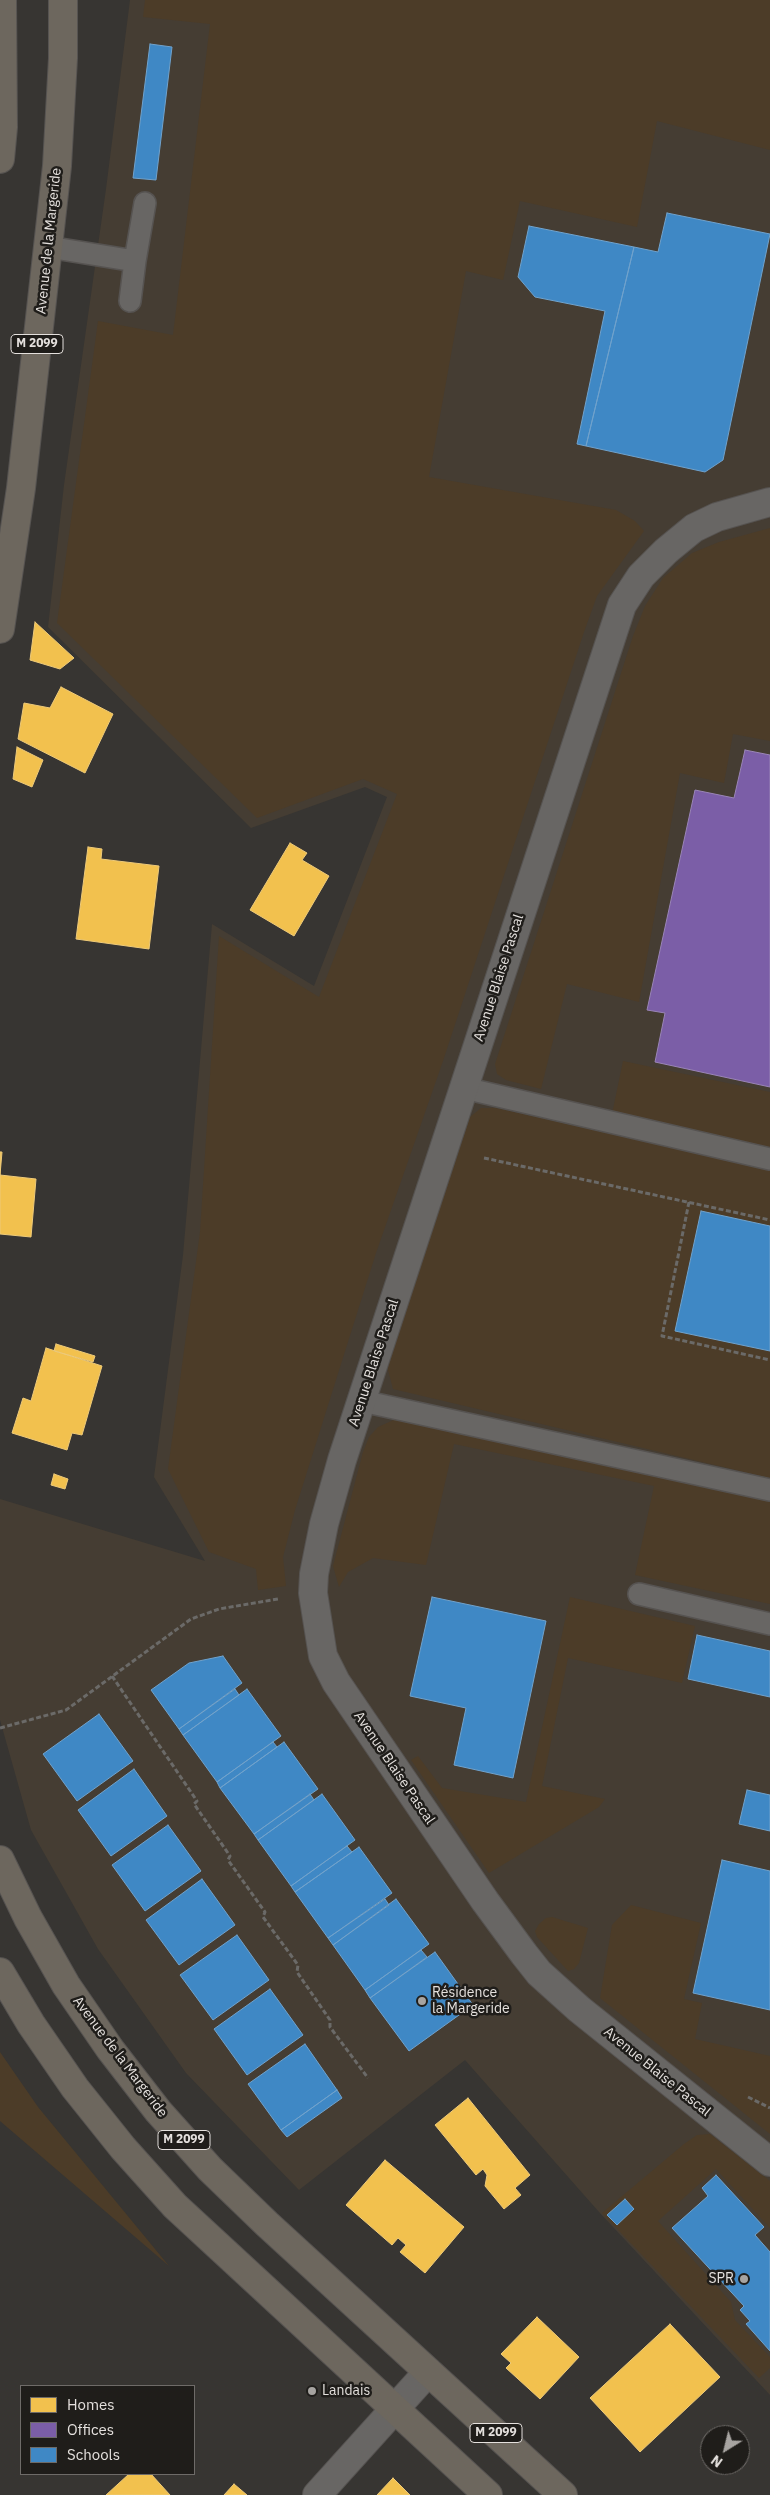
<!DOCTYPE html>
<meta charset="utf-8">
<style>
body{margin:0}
#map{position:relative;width:770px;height:2495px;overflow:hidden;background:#373532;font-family:"IBM Plex Sans",sans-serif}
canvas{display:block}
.legend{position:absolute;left:20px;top:2385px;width:175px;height:90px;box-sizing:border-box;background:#1f1d1a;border:1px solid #6e6b68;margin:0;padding:6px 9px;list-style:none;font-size:15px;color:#e4e0dd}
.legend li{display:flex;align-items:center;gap:10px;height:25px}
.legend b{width:25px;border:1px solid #6e6b68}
.north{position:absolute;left:700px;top:2425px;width:50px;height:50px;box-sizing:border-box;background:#1f1d1a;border:1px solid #6e6b68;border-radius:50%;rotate:216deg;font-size:14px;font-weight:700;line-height:20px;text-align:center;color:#e4e0dd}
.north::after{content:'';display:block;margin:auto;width:18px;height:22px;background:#a7a4a1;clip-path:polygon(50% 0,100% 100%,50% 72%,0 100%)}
</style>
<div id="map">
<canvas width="770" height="2495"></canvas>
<ul class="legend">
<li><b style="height:14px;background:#f2c14e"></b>Homes</li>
<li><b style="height:14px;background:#7b5ea7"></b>Offices</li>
<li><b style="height:14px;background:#3f88c5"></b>Schools</li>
</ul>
<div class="north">N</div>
</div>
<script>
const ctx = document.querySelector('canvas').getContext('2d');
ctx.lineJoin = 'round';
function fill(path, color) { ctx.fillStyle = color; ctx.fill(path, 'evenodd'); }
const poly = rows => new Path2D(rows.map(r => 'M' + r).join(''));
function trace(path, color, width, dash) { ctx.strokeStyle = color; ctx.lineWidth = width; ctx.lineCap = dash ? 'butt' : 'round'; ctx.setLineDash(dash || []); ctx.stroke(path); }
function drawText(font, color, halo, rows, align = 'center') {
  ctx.font = font + ' "IBM Plex Sans",sans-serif'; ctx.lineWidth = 5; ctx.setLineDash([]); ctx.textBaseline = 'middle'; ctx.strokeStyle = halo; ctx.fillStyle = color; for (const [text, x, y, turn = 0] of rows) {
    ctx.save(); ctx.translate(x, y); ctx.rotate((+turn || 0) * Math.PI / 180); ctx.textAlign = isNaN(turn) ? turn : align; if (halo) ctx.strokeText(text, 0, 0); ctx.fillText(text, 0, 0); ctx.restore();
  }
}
fill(poly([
 [130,0,770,0,770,2395,599,2212,465,2060,299,2190,186,2073,98,1949,31,1830,0,1720,0,1499,205,1561,154,1477,183,1255,212,924,314,986,387,797,365,787,251,828,48,627,64,485,106,189]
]), '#453d33');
fill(poly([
 [145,0,770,0,770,150,657,121,637,227,520,201,503,280,466,271,429,477,616,510,635,521,644,531,597,596,584,632,443,1061,376,1253,295,1510,283,1557,286,1586,258,1590,256,1569,209,1552,168,1469,200,1232,219,936,319,997,397,794,363,779,257,818,57,623,98,321,173,335,210,24,143,17],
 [770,528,770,741,733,734,724,783,680,773,639,1002,567,984,541,1089,506,1080,497,1074,495,1064,633,636,645,606,663,578,692,553,719,542],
 [623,1061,770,1092,770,1149,612,1114],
 [481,1108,496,1108,770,1170,770,1478,393,1389,387,1366,470,1117],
 [398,1418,770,1501,770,1604,635,1575,654,1486,454,1444,426,1565,373,1558,348,1572,339,1587,333,1566,363,1452,369,1437,378,1427],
 [570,1597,695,1626,682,1683,568,1658,542,1786,605,1799,599,1807,489,1873,411,1760,418,1756,442,1788,526,1802],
 [631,1905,701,1923,684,1999,702,2003,695,2039,770,2056,770,2134,600,1998,612,1925],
 [552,1917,588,1928,579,1963,574,1969,568,1971,537,1937,535,1931,539,1924,546,1918],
 [0,2052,38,2107,169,2266,0,2121],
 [710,2134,770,2181,770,2228,716,2169,658,2221,731,2302,735,2320,770,2357,770,2368,759,2378,602,2213,684,2144,697,2135]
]), '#4c3c28');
const homes = poly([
 [35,622,74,658,60,669,30,660,35,622],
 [61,687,113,714,85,773,18,739,24,703,50,708,61,687],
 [17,747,43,760,32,787,13,779,17,747],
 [290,843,307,853,302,860,329,876,294,936,250,910,290,843],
 [88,847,102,849,101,859,159,866,149,949,76,939,88,847],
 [0,1152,2,1152,0,1175,36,1179,31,1237,0,1234,0,1152],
 [56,1344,95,1356,93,1362,54,1351,56,1344],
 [46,1348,102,1366,82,1435,72,1433,67,1450,12,1433,23,1398,31,1401,46,1348],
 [54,1474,68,1479,65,1489,51,1485,54,1474],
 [468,2098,530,2175,515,2188,521,2195,504,2209,485,2186,487,2175,483,2169,476,2175,435,2125,468,2098],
 [385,2160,464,2227,425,2273,400,2252,406,2245,398,2238,392,2245,346,2205,385,2160],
 [537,2317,579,2357,540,2399,506,2368,511,2363,501,2354,537,2317],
 [670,2324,720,2377,640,2452,590,2398,670,2324],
 [129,2474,151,2474,170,2495,106,2495,129,2474],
 [393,2478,410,2495,377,2495,393,2478],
 [234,2484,247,2495,224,2495,234,2484]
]);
fill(homes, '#f2c14e');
trace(homes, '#eeca79', 1);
const offices = poly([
 [745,750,770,755,770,1087,655,1062,665,1013,647,1010,695,790,734,798,745,750]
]);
fill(offices, '#7b5ea7');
trace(offices, '#9a85b7', 1);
const schools = poly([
 [150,44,172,47,156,180,133,178,150,44],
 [667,213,770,234,723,460,705,472,586,446,634,247,658,252,667,213],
 [529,226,634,247,586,446,577,444,605,311,535,297,518,277,529,226],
 [701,1211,770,1226,770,1351,675,1331,701,1211],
 [432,1597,546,1621,513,1778,454,1765,466,1708,410,1696,432,1597],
 [697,1635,770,1651,770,1697,688,1679,697,1635],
 [223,1656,242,1683,179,1729,151,1690,189,1663,223,1656],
 [235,1689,239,1695,183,1735,179,1729,235,1689],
 [247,1689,281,1736,217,1782,183,1735,247,1689],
 [99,1714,133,1761,77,1801,43,1754,99,1714],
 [273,1742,277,1747,220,1788,217,1782,273,1742],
 [284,1742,318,1789,254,1834,220,1788,284,1742],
 [134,1769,167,1816,111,1856,78,1810,134,1769],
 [747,1790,770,1795,770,1831,739,1824,747,1790],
 [310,1794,314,1800,258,1840,254,1834,310,1794],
 [322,1794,355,1840,291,1886,258,1840,322,1794],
 [168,1825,201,1871,145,1911,112,1865,168,1825],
 [347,1846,352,1852,295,1892,291,1886,347,1846],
 [359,1847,392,1893,328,1938,295,1892,359,1847],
 [722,1860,770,1871,770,2010,693,1993,722,1860],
 [202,1879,235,1925,179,1965,146,1920,202,1879],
 [385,1899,389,1905,333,1945,328,1938,385,1899],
 [396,1899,429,1944,365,1990,333,1945,396,1899],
 [237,1935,269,1980,213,2020,180,1975,237,1935],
 [421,1950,427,1957,370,1998,365,1990,421,1950],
 [435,1952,473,2005,409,2051,370,1998,435,1952],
 [270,1989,303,2035,247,2075,214,2029,270,1989],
 [305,2044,337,2090,281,2130,248,2084,305,2044],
 [337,2090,342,2098,287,2137,281,2130,337,2090],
 [716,2175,764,2227,755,2235,770,2252,770,2351,746,2324,750,2321,740,2310,744,2306,672,2228,708,2196,702,2188,716,2175],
 [625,2199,634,2209,617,2225,607,2215,625,2199]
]);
fill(schools, '#3f88c5');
trace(schools, '#70a2cc', 1);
const lane = poly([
 [48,247,135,261,145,203],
 [130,301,135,261],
 [464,1088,770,1159],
 [362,1401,770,1490],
 [639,1594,770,1624]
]);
const street = poly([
 [770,502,717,517,694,528,666,551,641,576,622,605,342,1460,324,1524,314,1574,313,1593,323,1656,336,1682,485,1901,524,1954,539,1973,579,2009,770,2162],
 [317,2495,428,2372]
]);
const primary = poly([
 [0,159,3,127,2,0],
 [0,629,21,488,57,166,63,58,63,0],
 [0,1860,28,1918,66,1985,110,2049,158,2111,210,2169,267,2224,563,2495],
 [0,1972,31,2024,75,2088,123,2148,175,2206,488,2495]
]);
trace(lane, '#565351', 24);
trace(street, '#565351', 30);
trace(primary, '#565351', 30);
trace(poly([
 [484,1158,770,1220],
 [689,1202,662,1336,770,1360],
 [112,1676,197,1801,194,1804,230,1856,228,1860,265,1912,263,1917,298,1965,297,1972,330,2020,330,2027,368,2078],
 [0,1728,66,1710,191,1619,219,1609,278,1599],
 [748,2097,770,2108]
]), '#6b6a68', 3, [5, 2.5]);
trace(lane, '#686664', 21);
trace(street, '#686664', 28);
trace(primary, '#6d675e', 28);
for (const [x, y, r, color] of [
 [422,2001,5,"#a7a4a1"],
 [744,2279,5,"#a7a4a1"],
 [312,2391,5,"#a7a4a1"]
]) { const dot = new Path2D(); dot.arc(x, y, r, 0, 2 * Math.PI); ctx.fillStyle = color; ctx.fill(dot); trace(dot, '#1f1d1a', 2); }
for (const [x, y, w] of [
 [37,344,52],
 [184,2140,52],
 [496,2433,52]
]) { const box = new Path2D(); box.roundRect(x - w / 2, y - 9.5, w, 19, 4); ctx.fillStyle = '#1f1d1a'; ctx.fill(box); trace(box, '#e4e0dd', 1); }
drawText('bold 12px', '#e4e0dd', null, [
 ["M 2099",37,344],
 ["M 2099",184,2140],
 ["M 2099",496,2433]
]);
drawText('14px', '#e4e0dd', '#1f1d1a', [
 ["Avenue de la Margeride",49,241,-84],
 ["Avenue Blaise Pascal",499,978,-72],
 ["Avenue Blaise Pascal",374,1363,-72],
 ["Avenue Blaise Pascal",394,1768,56],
 ["Avenue de la Margeride",120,2057,53],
 ["Avenue Blaise Pascal",657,2072,39]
]);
drawText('14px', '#e4e0dd', '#1f1d1a', [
 ["Résidence",432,1993],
 ["la Margeride",432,2009],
 ["SPR",734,2279,"right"],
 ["Landais",322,2391]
], 'left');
</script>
